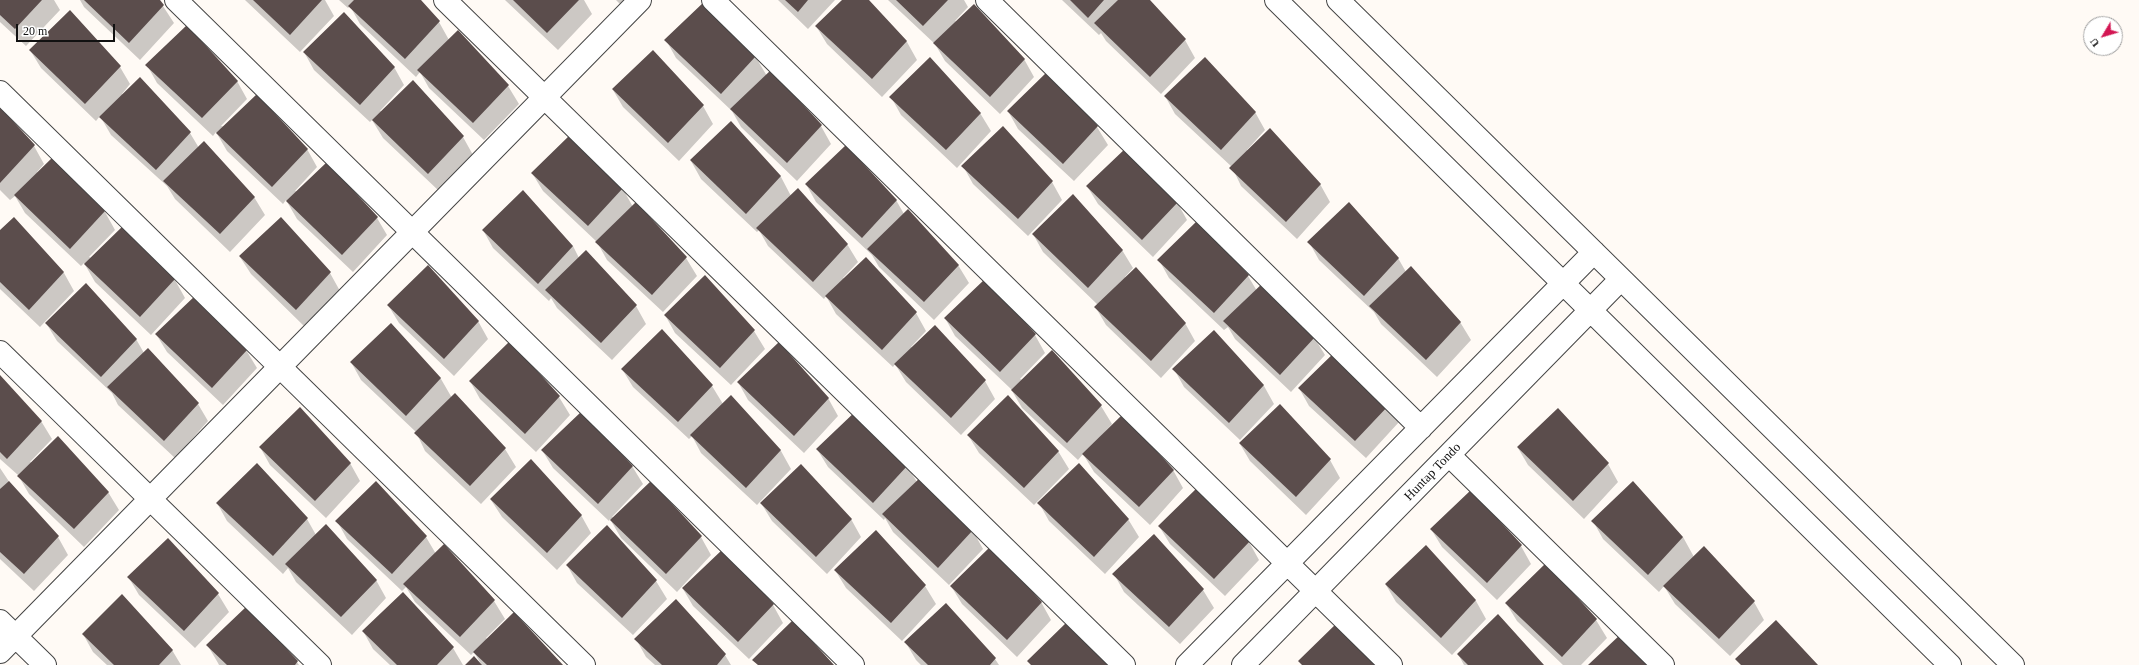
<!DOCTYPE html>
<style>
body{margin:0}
#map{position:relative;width:2139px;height:665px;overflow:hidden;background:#fffaf5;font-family:Georgia,serif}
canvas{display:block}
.north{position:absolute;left:2083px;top:16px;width:40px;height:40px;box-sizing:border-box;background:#fff;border:1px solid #a0a0a0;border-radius:50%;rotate:232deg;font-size:11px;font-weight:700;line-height:16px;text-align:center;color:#111}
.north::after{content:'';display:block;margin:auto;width:14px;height:18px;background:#d31653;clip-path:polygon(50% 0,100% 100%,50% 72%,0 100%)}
.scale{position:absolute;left:16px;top:24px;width:99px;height:18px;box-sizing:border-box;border:2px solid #111;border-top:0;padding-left:5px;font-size:12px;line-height:14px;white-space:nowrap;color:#111;-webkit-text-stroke:3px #fff;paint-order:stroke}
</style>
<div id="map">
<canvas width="2139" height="665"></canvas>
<div class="north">U</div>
<div class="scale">20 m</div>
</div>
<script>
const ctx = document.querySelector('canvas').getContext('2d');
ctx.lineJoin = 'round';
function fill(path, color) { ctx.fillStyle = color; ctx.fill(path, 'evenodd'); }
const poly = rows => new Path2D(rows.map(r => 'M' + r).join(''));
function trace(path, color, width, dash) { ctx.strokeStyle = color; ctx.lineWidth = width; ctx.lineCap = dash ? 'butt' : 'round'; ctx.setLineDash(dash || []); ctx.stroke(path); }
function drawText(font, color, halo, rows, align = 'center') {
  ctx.font = font + ' Georgia,serif'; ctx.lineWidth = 4; ctx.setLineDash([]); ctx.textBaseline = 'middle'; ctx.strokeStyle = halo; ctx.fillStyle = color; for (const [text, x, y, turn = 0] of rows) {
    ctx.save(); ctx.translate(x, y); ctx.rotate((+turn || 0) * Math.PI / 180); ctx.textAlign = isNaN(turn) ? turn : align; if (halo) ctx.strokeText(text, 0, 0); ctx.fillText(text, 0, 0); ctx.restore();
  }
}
fill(poly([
 [0,0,54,0,60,10,26,46,0,22],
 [80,0,159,0,174,23,140,60,84,7],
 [245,0,325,0,334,16,300,52],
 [339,0,419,0,439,22,449,40,458,31,508,86,519,104,484,140,429,88,420,72,416,77,360,24,350,6,348,8],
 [505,0,584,0,592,14,558,50],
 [616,0,625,0,621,5],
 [778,0,835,0,808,29],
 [843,0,868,0,907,42,917,60,882,97,827,44,816,26],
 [888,0,964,0,968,7,955,21,1024,59,1034,77,1000,114,945,61,935,44],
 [1062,0,1148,0,1185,40,1195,58,1161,94,1106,41,1101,33,1099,35],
 [666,40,755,56,767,76,821,126,831,144,797,181,741,127,732,111,676,58],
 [30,50,120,67,130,84,122,94,190,133,199,148,254,197,265,215,230,252,175,199,167,186,111,135,100,116,96,121,41,68],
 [304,52,394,67,404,85,380,111,463,137,473,155,439,191,383,138,372,120,370,122,314,70],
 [147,65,237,81,247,99,221,126,307,149,317,167,295,191,377,218,387,235,353,272,297,219,286,200,283,204,227,151,216,132,213,136,157,83],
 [1048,72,1097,127,1108,145,1074,181,1018,129,1008,111],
 [613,90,703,106,713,124,679,161,623,107],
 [1165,96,1255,112,1265,130,1247,150,1320,184,1330,202,1297,239,1241,186,1232,167,1175,114],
 [891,97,980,113,991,131,957,168,901,115],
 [0,109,34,146,44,164,37,172,38,173,54,157,105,212,115,230,89,257,91,258,125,226,175,280,185,298,151,335,95,282,84,263,81,266,25,213,15,196,10,200,0,190],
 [731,123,781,177,791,196,847,244,858,262,843,278,916,313,926,331,911,347,913,348,985,381,995,399,961,435,906,382,895,364,893,367,836,314,826,296,824,299,768,246,759,230,757,232,701,179,691,161],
 [963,166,1052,182,1062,200,1028,236,973,184],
 [532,173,623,189,633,207,686,258,697,276,663,312,607,260,597,242,543,191],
 [806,184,896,200,904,214,958,265,969,283,934,320,879,267,872,255,816,202],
 [1087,186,1177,202,1187,220,1153,257,1098,204],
 [14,218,64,273,74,291,40,327,0,289,0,232],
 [483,230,573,246,579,258,636,306,646,324,612,360,557,308,551,298,549,301,493,248],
 [1033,234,1122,250,1133,268,1125,277,1185,323,1195,341,1161,378,1106,325,1096,308,1098,305,1043,252],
 [1309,242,1398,258,1406,272,1460,322,1471,340,1437,377,1381,324,1374,312,1319,260],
 [240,257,330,273,340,291,306,328,251,274],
 [1159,260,1248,276,1257,291,1314,337,1325,355,1291,392,1235,339,1228,327,1224,330,1169,278],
 [704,277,754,331,765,349,731,385,675,333,665,315],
 [388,305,478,321,488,339,454,376,399,323],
 [945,318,1035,335,1045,353,1020,379,1101,406,1112,424,1102,435,1173,470,1183,488,1150,525,1094,472,1083,454,1078,460,1022,408,1011,389,955,336],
 [46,323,136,339,144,353,198,404,208,421,175,458,118,405,112,393,57,341],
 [391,324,441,379,452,398,455,394,505,449,516,467,481,504,425,451,416,432,361,380,351,362],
 [1214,331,1264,386,1274,404,1240,440,1184,387,1174,369],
 [156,334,246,350,257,368,223,405,167,352],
 [510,342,559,397,570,415,536,452,480,399,470,381],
 [622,369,712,386,723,404,731,396,781,451,791,469,757,505,701,453,692,436,689,439,633,387],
 [0,377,41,421,52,439,30,462,108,492,119,510,84,547,29,494,18,475,0,459],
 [738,382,828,398,838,416,804,453,748,400],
 [1299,388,1389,404,1399,422,1366,458,1309,406],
 [968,435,1058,451,1069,469,1034,505,979,453],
 [1240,444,1330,460,1340,478,1306,515,1250,461],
 [260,447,350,463,360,481,326,518,270,465],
 [1518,448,1608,464,1618,482,1584,519,1528,465],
 [817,449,907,466,917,482,973,531,983,549,949,585,893,532,885,518,884,520,828,467],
 [542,450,632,466,643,484,612,517,701,537,711,555,677,592,621,538,610,519,609,521,553,468],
 [0,468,12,486,58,537,68,555,34,591,0,559],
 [491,500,581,515,591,533,557,570,502,517],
 [217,503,307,519,316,535,376,580,386,598,352,635,296,582,288,568,283,574,227,521],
 [761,503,851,519,861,537,827,574,772,521],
 [1039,503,1128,519,1139,537,1105,574,1049,521],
 [337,521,426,537,436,554,494,601,505,619,486,638,487,639,561,665,467,665,481,664,474,652,471,655,415,602,406,587,402,591,347,539],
 [1593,521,1683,537,1694,557,1754,602,1764,620,1730,656,1675,604,1664,586,1659,592,1603,539],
 [1159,526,1249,542,1259,560,1225,596,1170,544],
 [1431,529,1521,546,1531,564,1497,600,1442,547],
 [876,531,925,586,936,604,902,641,846,588,835,570],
 [1153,535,1203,590,1214,608,1180,644,1124,592,1114,574],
 [168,540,218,594,229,612,195,648,139,595,129,578],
 [1426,546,1476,601,1486,619,1452,655,1396,602,1386,585],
 [567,565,656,581,667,599,633,635,577,583],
 [951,586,1041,602,1051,620,1017,657,962,604],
 [683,589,773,605,783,623,749,659,693,606],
 [676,600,725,655,731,665,655,665,646,657,636,639],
 [1506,603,1596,620,1607,638,1581,665,1563,665,1517,621],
 [945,605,995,659,999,665,921,665,916,660,906,643],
 [247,608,297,662,299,665,219,665,218,663,208,646],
 [363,631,453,648,463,665,390,665,373,649],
 [83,634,172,650,181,665,107,665,93,652],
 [1458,654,1542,665,1464,665]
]), '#0003');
fill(poly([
 [0,0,42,0,15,29,0,15],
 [84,0,160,0,164,5,129,43],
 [253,0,322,0,290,35],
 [354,0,421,0,440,21,405,59,348,6],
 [513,0,579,0,547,33],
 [785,0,808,0,798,12],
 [842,0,869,0,907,41,872,79,815,26],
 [896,0,948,0,923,26],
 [1070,0,1104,0,1088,18],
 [1118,0,1150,0,1186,39,1150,77,1094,23],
 [705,1,756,56,721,94,664,40],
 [974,4,1025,59,990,97,933,43],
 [70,10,121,66,85,104,29,50],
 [344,12,395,67,360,105,303,52],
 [187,25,238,81,202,118,145,65],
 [458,30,509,85,473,123,417,70],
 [653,50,704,105,668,143,612,89],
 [930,57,981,113,946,150,889,97],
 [1205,57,1256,112,1221,150,1164,96],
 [771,70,822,125,787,163,730,109],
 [1048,71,1098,126,1063,164,1007,111],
 [140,77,191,132,156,170,99,117],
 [413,80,464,136,428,174,372,120],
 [257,94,308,149,272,187,216,133],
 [0,107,35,145,0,183],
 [731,121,781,176,746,214,690,160],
 [1003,126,1053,181,1018,219,961,166],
 [1270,128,1321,184,1286,222,1229,168],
 [572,133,623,188,588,226,531,173],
 [204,141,255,197,220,234,163,181],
 [846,145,897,200,862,238,805,184],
 [1127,147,1178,202,1142,240,1086,186],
 [54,156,105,211,70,249,14,195],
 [327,162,378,217,342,255,286,201],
 [798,188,848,244,813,282,756,228],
 [523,190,573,246,538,284,482,230],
 [1073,194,1123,250,1088,288,1032,234],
 [636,202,687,257,652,295,595,242],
 [1349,202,1399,258,1364,296,1307,242],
 [908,209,959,265,924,302,867,249],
 [14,217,64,272,29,310,0,282,0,230],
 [281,217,331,272,296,310,239,256],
 [1198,220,1249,275,1214,313,1157,260],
 [125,224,175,279,140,317,84,264],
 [586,250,637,305,601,343,545,290],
 [866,257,917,312,882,350,825,296],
 [428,265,479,321,444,359,387,305],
 [1411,266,1461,322,1426,360,1369,306],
 [1136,267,1186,323,1151,361,1094,307],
 [705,275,755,330,720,368,664,315],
 [985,279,1036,334,1000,372,944,318],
 [1265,281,1315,337,1280,375,1223,321],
 [86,283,137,339,101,377,45,323],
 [197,294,247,350,212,388,155,334],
 [391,323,441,378,406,416,350,362],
 [935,325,986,380,951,418,894,364],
 [662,329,713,385,678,422,621,369],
 [1214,330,1264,385,1229,423,1172,369],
 [510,341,560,396,525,434,469,381],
 [779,342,829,398,794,436,737,382],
 [148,348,199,403,164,441,107,387],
 [1339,348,1390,404,1355,441,1298,388],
 [1052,350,1102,405,1067,443,1011,390],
 [0,375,42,421,7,459,0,452],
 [455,393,506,448,470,486,414,433],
 [731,395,781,450,746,488,690,435],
 [1008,395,1059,451,1024,488,967,435],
 [1280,404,1331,459,1296,497,1239,443],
 [300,407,351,463,315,501,259,447],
 [1558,408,1609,463,1573,501,1517,447],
 [858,409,908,465,873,503,816,449],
 [582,411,633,466,598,504,541,450],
 [1123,414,1174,470,1139,507,1082,454],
 [58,436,109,492,74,529,17,476],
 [531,459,582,515,547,553,490,499],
 [257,463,308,518,273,556,216,503],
 [1079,463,1129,519,1094,557,1037,503],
 [801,464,852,519,816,557,760,503],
 [923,475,973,530,938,568,882,514],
 [9,481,59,536,24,574,0,552,0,489],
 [376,481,427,536,392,574,335,521],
 [651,481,702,536,666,574,610,520],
 [1633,481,1683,537,1648,575,1591,521],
 [1199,486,1250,541,1214,579,1158,526],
 [1471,490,1522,545,1487,583,1430,529],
 [326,524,377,580,341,617,285,564],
 [607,525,657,580,622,618,566,565],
 [876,530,926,585,891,623,834,570],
 [1154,534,1204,589,1169,627,1112,574],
 [168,538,219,593,184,631,127,577],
 [444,544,495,600,460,637,403,584],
 [1426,545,1476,600,1441,638,1385,584],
 [991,546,1042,602,1007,640,950,586],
 [1704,546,1755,601,1719,639,1663,586],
 [723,549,774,604,738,642,682,588],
 [1546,563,1597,619,1562,657,1505,603],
 [403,592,454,647,437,665,397,665,362,631],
 [122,594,173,650,159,665,114,665,82,634],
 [676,599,726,654,717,665,662,665,634,639],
 [946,603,996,658,990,665,928,665,904,642],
 [247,606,298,661,295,665,227,665,206,645],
 [514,612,563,665,487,665,473,652],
 [1498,614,1544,665,1468,665,1457,654],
 [793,620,834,665,758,665,752,660],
 [1776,620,1818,665,1741,665,1735,659],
 [1068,621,1108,665,1031,665,1027,661],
 [1339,621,1379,665,1302,665,1298,661],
 [1622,633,1651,665,1588,665],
 [474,656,482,665,465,665]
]), '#5b4d4c');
const minor = poly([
 [176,0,853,665],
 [445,0,1124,665],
 [713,0,1391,665],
 [987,0,1421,428],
 [1276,0,1950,665],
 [1338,0,2013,665],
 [0,92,584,665],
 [0,352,320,665],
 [1449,455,1663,665],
 [0,621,45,665],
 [0,652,640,0],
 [1187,665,1594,252],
 [1243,665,1621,279]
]);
trace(minor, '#444', 24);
trace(minor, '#fff', 22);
drawText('13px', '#111', '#fff', [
 ["Huntap Tondo",1433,472,-46]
]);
</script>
